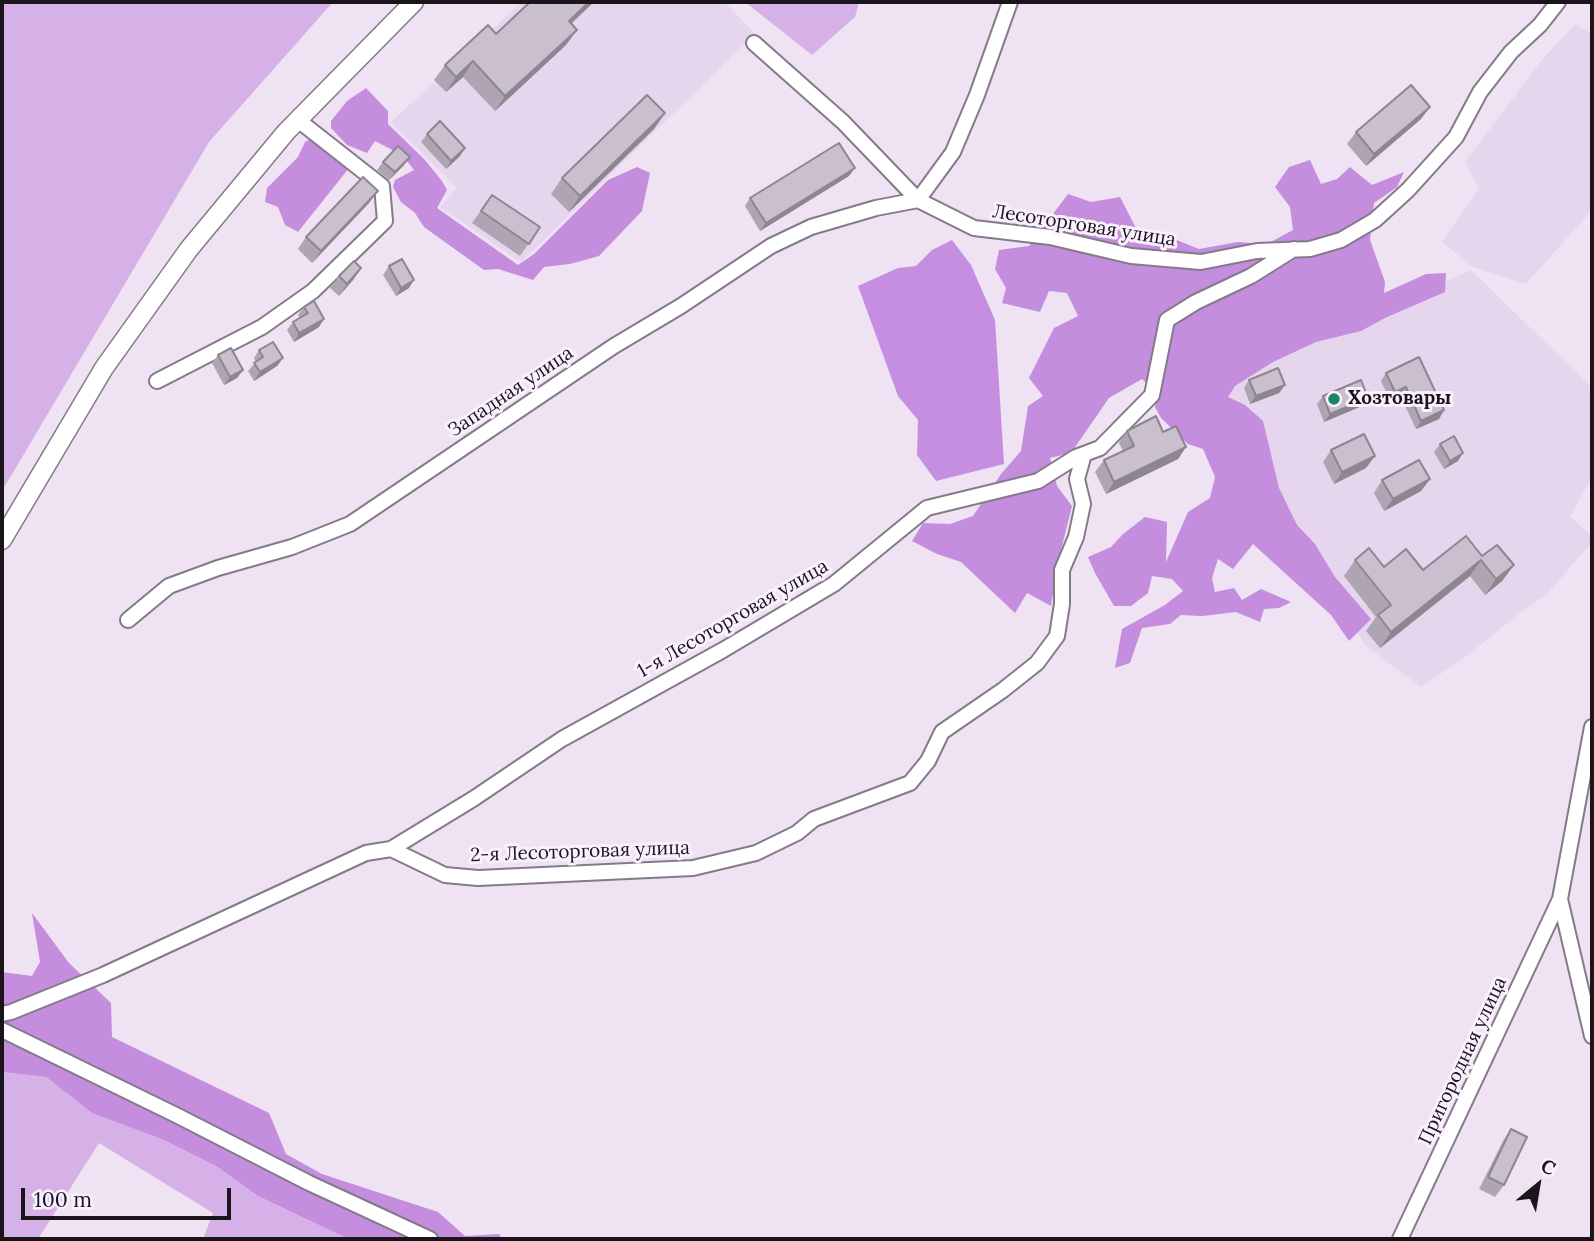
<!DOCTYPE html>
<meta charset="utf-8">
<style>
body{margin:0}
#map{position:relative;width:1594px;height:1241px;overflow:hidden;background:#eee2f3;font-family:Lora,serif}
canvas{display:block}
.frame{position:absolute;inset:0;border:4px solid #19151b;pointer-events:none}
.north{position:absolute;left:1503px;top:1150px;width:70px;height:70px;-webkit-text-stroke:5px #faf0fe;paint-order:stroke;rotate:30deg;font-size:19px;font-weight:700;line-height:28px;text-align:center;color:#19151b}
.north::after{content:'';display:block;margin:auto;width:24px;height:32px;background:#19151b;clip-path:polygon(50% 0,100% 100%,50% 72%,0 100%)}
.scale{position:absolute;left:21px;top:1188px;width:210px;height:32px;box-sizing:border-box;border:4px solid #19151b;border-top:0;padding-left:9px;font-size:21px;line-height:24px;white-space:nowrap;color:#19151b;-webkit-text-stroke:5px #faf0fe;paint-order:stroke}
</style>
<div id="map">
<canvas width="1594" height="1241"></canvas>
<div class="frame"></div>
<div class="north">С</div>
<div class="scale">100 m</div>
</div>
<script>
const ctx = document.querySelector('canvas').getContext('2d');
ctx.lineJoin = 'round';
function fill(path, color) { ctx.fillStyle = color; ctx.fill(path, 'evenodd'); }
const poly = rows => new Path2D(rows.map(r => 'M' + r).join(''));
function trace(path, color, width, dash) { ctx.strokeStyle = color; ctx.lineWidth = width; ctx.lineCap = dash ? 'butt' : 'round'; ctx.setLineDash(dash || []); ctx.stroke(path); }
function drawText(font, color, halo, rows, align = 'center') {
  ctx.font = font + ' Lora,serif'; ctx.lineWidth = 6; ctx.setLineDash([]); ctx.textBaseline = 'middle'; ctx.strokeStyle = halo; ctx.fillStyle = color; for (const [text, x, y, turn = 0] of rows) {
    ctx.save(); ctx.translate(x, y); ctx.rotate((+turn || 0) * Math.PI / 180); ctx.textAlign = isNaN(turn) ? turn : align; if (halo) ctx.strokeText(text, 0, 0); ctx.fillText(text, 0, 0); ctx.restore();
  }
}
fill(poly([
 [522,2,725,2,755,34,521,262,440,207,457,188,391,122],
 [1575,24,1592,34,1592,210,1526,284,1473,267,1442,242,1479,188,1465,162,1541,61],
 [1471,270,1592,388,1592,477,1570,516,1592,537,1592,542,1548,593,1522,611,1468,655,1421,687,1366,646,1304,548,1223,385]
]), '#e5d5ed');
fill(poly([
 [2,2,333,2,209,142,2,491],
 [745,2,859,2,855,17,812,55],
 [2,1072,46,1077,92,1113,164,1140,216,1166,258,1196,348,1239,203,1239,213,1213,99,1143,38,1239,2,1239]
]), '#d6b1e7');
fill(poly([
 [366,88,388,111,388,124,425,160,442,181,447,190,437,208,518,265,534,254,608,180,637,167,650,173,642,211,599,256,570,264,544,267,533,280,498,269,484,270,424,227,415,213,401,202,393,187,395,180,414,170,402,155,375,141,367,153,347,145,331,128,331,121,347,101],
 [314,137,349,168,298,232,285,225,278,207,265,202,267,188,298,157,305,142],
 [1310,160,1321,184,1337,179,1350,167,1372,185,1404,172,1397,187,1374,203,1370,240,1385,282,1384,293,1426,274,1446,273,1445,292,1385,318,1361,331,1316,342,1273,362,1235,386,1228,397,1245,405,1263,421,1279,488,1297,525,1315,544,1335,577,1371,619,1349,641,1331,615,1253,544,1233,569,1218,559,1212,578,1215,592,1234,588,1242,600,1261,589,1291,602,1279,608,1264,609,1260,622,1236,612,1202,616,1181,615,1170,624,1142,628,1130,663,1115,668,1122,629,1165,605,1183,591,1172,579,1152,576,1148,593,1131,606,1114,606,1095,573,1088,557,1111,547,1123,534,1145,517,1167,522,1166,562,1188,512,1210,498,1215,477,1203,449,1188,444,1161,418,1155,407,1157,392,1142,379,1109,398,1071,453,1050,458,1057,486,1072,506,1058,562,1051,606,1027,593,1015,613,961,562,937,554,912,541,923,523,950,524,973,516,1001,474,1021,451,1028,406,1043,396,1029,378,1054,328,1078,316,1067,293,1049,291,1040,312,1002,303,1006,288,995,269,999,250,1029,246,1068,194,1091,202,1120,197,1138,232,1149,238,1169,237,1199,249,1238,242,1267,244,1293,230,1290,207,1275,187,1289,167],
 [32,913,69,963,111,1003,112,1037,269,1113,286,1154,322,1174,438,1212,465,1236,499,1234,502,1239,348,1239,258,1196,216,1166,164,1140,92,1113,46,1077,2,1072,2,972,32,976,40,962]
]), '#c58dde');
fill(poly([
 [952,240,971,265,995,320,1004,464,936,481,917,455,918,420,898,396,858,286,898,268,916,266,932,250]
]), '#c68ee0');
const minor = poly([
 [754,43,843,122,918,200,974,228,1050,237,1131,256,1201,262,1257,251,1310,249,1341,240,1375,220,1408,190,1456,137,1480,92,1511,52,1540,25,1558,2],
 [918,200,953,152,977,95,1010,2],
 [157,381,262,327,313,291,385,221,382,186,298,120],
 [128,620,169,586,218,568,292,547,350,524,614,346,681,306,771,246,811,227,876,208,918,200],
 [1592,727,1560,899,1592,1036],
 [391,849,473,799,562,739,723,650,834,584,927,508,1038,481,1076,457,1100,448,1152,395,1167,320,1196,302,1251,276,1294,249],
 [2,1014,11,1012,103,975,366,853,391,849,445,875,478,878,693,868,756,853,797,833,814,819,910,783,928,761,942,732,1003,690,1037,663,1057,636,1062,604,1062,570,1076,537,1083,504,1077,479,1084,454],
 [2,1030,178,1116,309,1183,430,1239],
 [1400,1239,1560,899]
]);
const major = poly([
 [2,540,104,368,189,249,286,132,414,2]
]);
trace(minor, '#847a89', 18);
trace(major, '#847a89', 21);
trace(minor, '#fff', 14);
trace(major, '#fff', 18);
fill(poly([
 [571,24,566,45,495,111,463,77,446,92,434,80,445,65,496,34],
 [665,113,654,129,569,212,551,194,562,178],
 [1421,119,1366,166,1347,144,1356,132],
 [427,134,460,156,446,169,421,142],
 [410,157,404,165,389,180,377,170,383,162],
 [849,176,760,231,745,206,750,198],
 [492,195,540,227,520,256,472,223],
 [369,203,312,263,298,249,306,237],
 [389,266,409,288,396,296,383,275],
 [361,268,353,280,339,296,330,288,339,276],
 [304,307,319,327,294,342,287,330,293,322,300,318,298,315],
 [259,350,283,358,277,366,254,381,248,371,256,362,254,358],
 [218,355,243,370,237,378,224,385,212,363],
 [1386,373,1444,410,1439,419,1416,429,1400,395,1390,400,1381,381],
 [1249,380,1285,385,1279,393,1250,404,1244,388],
 [1323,396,1362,406,1324,422,1317,404],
 [1127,431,1163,432,1186,447,1178,459,1106,494,1095,472,1104,460,1123,451,1119,443],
 [1440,444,1458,461,1444,469,1434,452],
 [1331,450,1366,468,1334,484,1323,462],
 [1430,479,1421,491,1384,511,1374,493,1382,480],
 [1482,556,1514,565,1502,581,1485,595,1470,576,1380,648,1366,631,1376,617,1344,576,1355,560,1384,567,1423,570],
 [1511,1129,1504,1185,1495,1197,1479,1189,1503,1141]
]), '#aea4b2');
fill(poly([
 [589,2,594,2,558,36,569,21],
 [577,30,566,45,495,111,505,96],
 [473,61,463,77,446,92,456,77],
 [1430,107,1421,119,1366,166,1374,154],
 [665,113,654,129,569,212,580,196],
 [465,148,460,156,446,169,451,161],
 [410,157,404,165,389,180,395,172],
 [855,168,849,176,760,231,766,223],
 [378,191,369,203,312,263,321,251],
 [361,268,353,280,339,296,347,284],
 [414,280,409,288,396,296,401,288],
 [324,319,319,327,294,342,299,333],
 [283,358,277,366,254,381,260,372],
 [243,370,237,378,224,385,230,377],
 [1285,385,1279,393,1250,404,1256,396],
 [1406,387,1400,395,1390,400,1395,392],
 [1368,398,1362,406,1324,422,1330,414],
 [1444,410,1439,419,1416,429,1421,421],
 [1186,447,1178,459,1106,494,1114,482],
 [1463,453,1458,461,1444,469,1450,461],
 [1375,456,1366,468,1334,484,1342,472],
 [1430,479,1421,491,1384,511,1393,499],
 [1481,560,1470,576,1380,648,1391,632],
 [1514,565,1502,581,1485,595,1496,579]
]), '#8d8691');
const building = poly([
 [530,2,589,2,569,21,577,30,505,96,473,61,456,77,445,65,488,25,496,34,530,2],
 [1411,85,1430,107,1374,154,1356,132,1411,85],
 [647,95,665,113,580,196,562,178,647,95],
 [440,121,465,148,451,161,427,134,440,121],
 [839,143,855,168,766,223,750,198,839,143],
 [398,146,410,157,395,172,383,162,398,146],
 [363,177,378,191,321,251,306,237,363,177],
 [492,195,540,227,529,244,481,211,492,195],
 [402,259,414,280,401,288,389,266,402,259],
 [354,261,361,268,347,284,339,276,354,261],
 [314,301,324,319,299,333,293,322,308,313,304,307,314,301],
 [273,342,283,358,260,372,254,363,263,357,259,350,273,342],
 [231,348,243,370,230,377,218,355,231,348],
 [1419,357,1444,410,1421,421,1406,387,1395,392,1386,373,1419,357],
 [1278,368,1285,385,1256,396,1249,380,1278,368],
 [1361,380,1368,398,1330,414,1323,396,1361,380],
 [1156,416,1163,432,1176,426,1186,447,1114,482,1104,460,1134,446,1127,431,1156,416],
 [1364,434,1375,456,1342,472,1331,450,1364,434],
 [1454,436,1463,453,1450,461,1440,444,1454,436],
 [1419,460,1430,479,1393,499,1382,480,1419,460],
 [1466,536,1482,556,1497,545,1514,565,1496,579,1481,560,1391,632,1378,615,1391,605,1355,560,1369,548,1384,567,1406,549,1423,570,1466,536],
 [1511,1129,1527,1137,1504,1185,1488,1177,1511,1129]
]);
fill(building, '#cabfcf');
trace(building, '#8d8691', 2);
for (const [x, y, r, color] of [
 [1334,399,7,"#1c8663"]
]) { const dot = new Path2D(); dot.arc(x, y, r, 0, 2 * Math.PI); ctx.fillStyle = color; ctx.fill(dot); trace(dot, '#faf0fe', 2.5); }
drawText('19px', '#19151b', '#faf0fe', [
 ["Лесоторговая улица",1084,226,9],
 ["Западная улица",511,392,-34],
 ["1-я Лесоторговая улица",733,619,-30],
 ["2-я Лесоторговая улица",580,852,-2],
 ["Пригородная улица",1463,1061,-65]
]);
drawText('bold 19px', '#19151b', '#faf0fe', [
 ["Хозтовары",1348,399]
], 'left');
</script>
